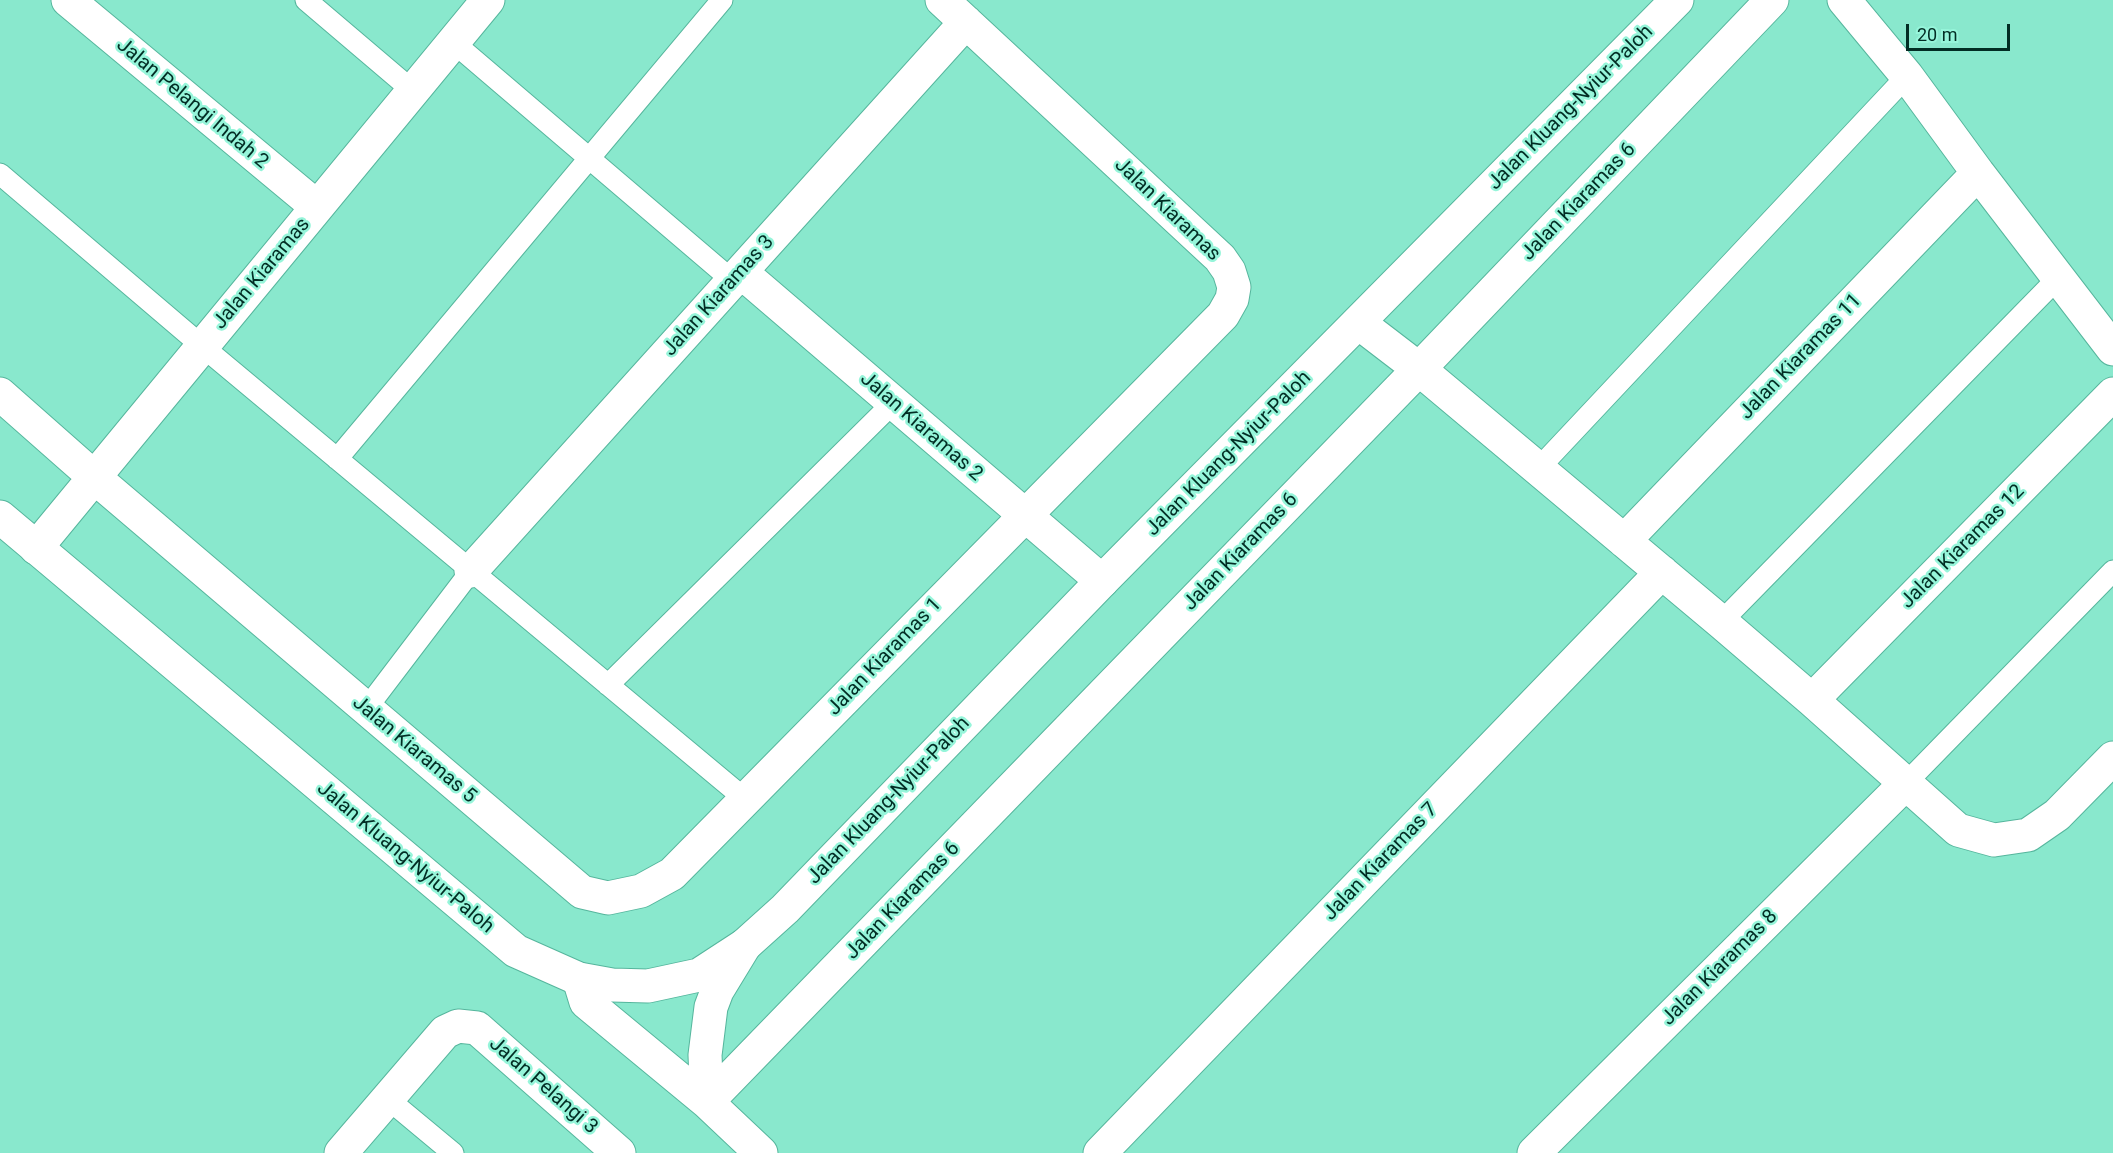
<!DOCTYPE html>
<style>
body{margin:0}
#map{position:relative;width:2113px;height:1153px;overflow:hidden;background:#89e8cd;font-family:Roboto,sans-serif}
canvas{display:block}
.scale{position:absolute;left:1906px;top:24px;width:104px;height:27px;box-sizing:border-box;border:3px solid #022d24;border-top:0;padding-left:8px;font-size:18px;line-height:21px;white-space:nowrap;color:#022d24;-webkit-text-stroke:4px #96f5da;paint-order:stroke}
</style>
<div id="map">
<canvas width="2113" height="1153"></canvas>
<div class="scale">20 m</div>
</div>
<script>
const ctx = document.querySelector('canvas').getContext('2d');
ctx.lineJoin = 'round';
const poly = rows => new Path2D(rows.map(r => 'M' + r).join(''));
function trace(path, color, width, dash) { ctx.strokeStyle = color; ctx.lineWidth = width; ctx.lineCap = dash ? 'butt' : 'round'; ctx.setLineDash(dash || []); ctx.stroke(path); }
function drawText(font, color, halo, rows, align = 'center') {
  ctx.font = font + ' Roboto,sans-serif'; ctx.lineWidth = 5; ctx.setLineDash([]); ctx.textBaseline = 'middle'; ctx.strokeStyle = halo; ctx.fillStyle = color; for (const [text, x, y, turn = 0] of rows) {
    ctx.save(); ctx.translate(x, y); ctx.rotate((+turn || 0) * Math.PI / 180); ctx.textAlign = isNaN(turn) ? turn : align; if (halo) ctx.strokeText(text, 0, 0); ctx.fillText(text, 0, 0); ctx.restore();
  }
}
const service = poly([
 [306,0,413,91],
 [453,42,733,281],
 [0,174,202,346,745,799],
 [337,459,722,0],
 [1538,469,1907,76],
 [1721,622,2057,279],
 [608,685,893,403],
 [366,709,471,571],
 [1906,783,2113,571],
 [388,1099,453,1153]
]);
const minor = poly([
 [68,0,317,207],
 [1844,0,1907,76,1978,173,2113,349],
 [741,272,1102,581],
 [1359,323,1419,369,1721,622,1812,700,1958,830,1994,840,2028,835,2057,815,2113,758],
 [0,394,94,477,582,892,608,898,641,891,672,874,1223,315,1232,299,1234,287,1229,271,1220,258,942,0],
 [1624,541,1978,173],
 [36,548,488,0],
 [471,571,966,22],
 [1812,700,2113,394],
 [579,979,586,1002,707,1102,761,1153],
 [707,1102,1419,369,1772,0],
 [707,1102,705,1055,711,1007,717,991,745,945],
 [341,1153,445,1032,458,1026,477,1028,619,1153],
 [1100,1153,1662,572],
 [1534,1153,1906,783]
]);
const tertiary = poly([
 [0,517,516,951,579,979,612,985,648,986,699,975,745,945,785,909,1102,581,1677,0]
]);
trace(service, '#56b69d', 23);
trace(minor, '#56b69d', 35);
trace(tertiary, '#56b69d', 35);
trace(service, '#fff', 21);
trace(minor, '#fff', 33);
trace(tertiary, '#fff', 33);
drawText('20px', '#022d24', '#96f5da', [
 ["Jalan Pelangi Indah 2",192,104,40],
 ["Jalan Kluang-Nyiur-Paloh",1571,108,-45],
 ["Jalan Kiaramas 6",1579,202,-46],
 ["Jalan Kiaramas",1167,210,44],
 ["Jalan Kiaramas",262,274,-50],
 ["Jalan Kiaramas 3",719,296,-48],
 ["Jalan Kiaramas 11",1801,357,-46],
 ["Jalan Kiaramas 2",921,427,41],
 ["Jalan Kluang-Nyiur-Paloh",1229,454,-45],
 ["Jalan Kiaramas 12",1963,547,-45],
 ["Jalan Kiaramas 6",1241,552,-46],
 ["Jalan Kiaramas 1",885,657,-46],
 ["Jalan Kiaramas 5",414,750,40],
 ["Jalan Kluang-Nyiur-Paloh",889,801,-46],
 ["Jalan Kluang-Nyiur-Paloh",405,858,40],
 ["Jalan Kiaramas 7",1381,862,-46],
 ["Jalan Kiaramas 6",903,901,-46],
 ["Jalan Kiaramas 8",1720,968,-45],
 ["Jalan Pelangi 3",543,1086,41]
]);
</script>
